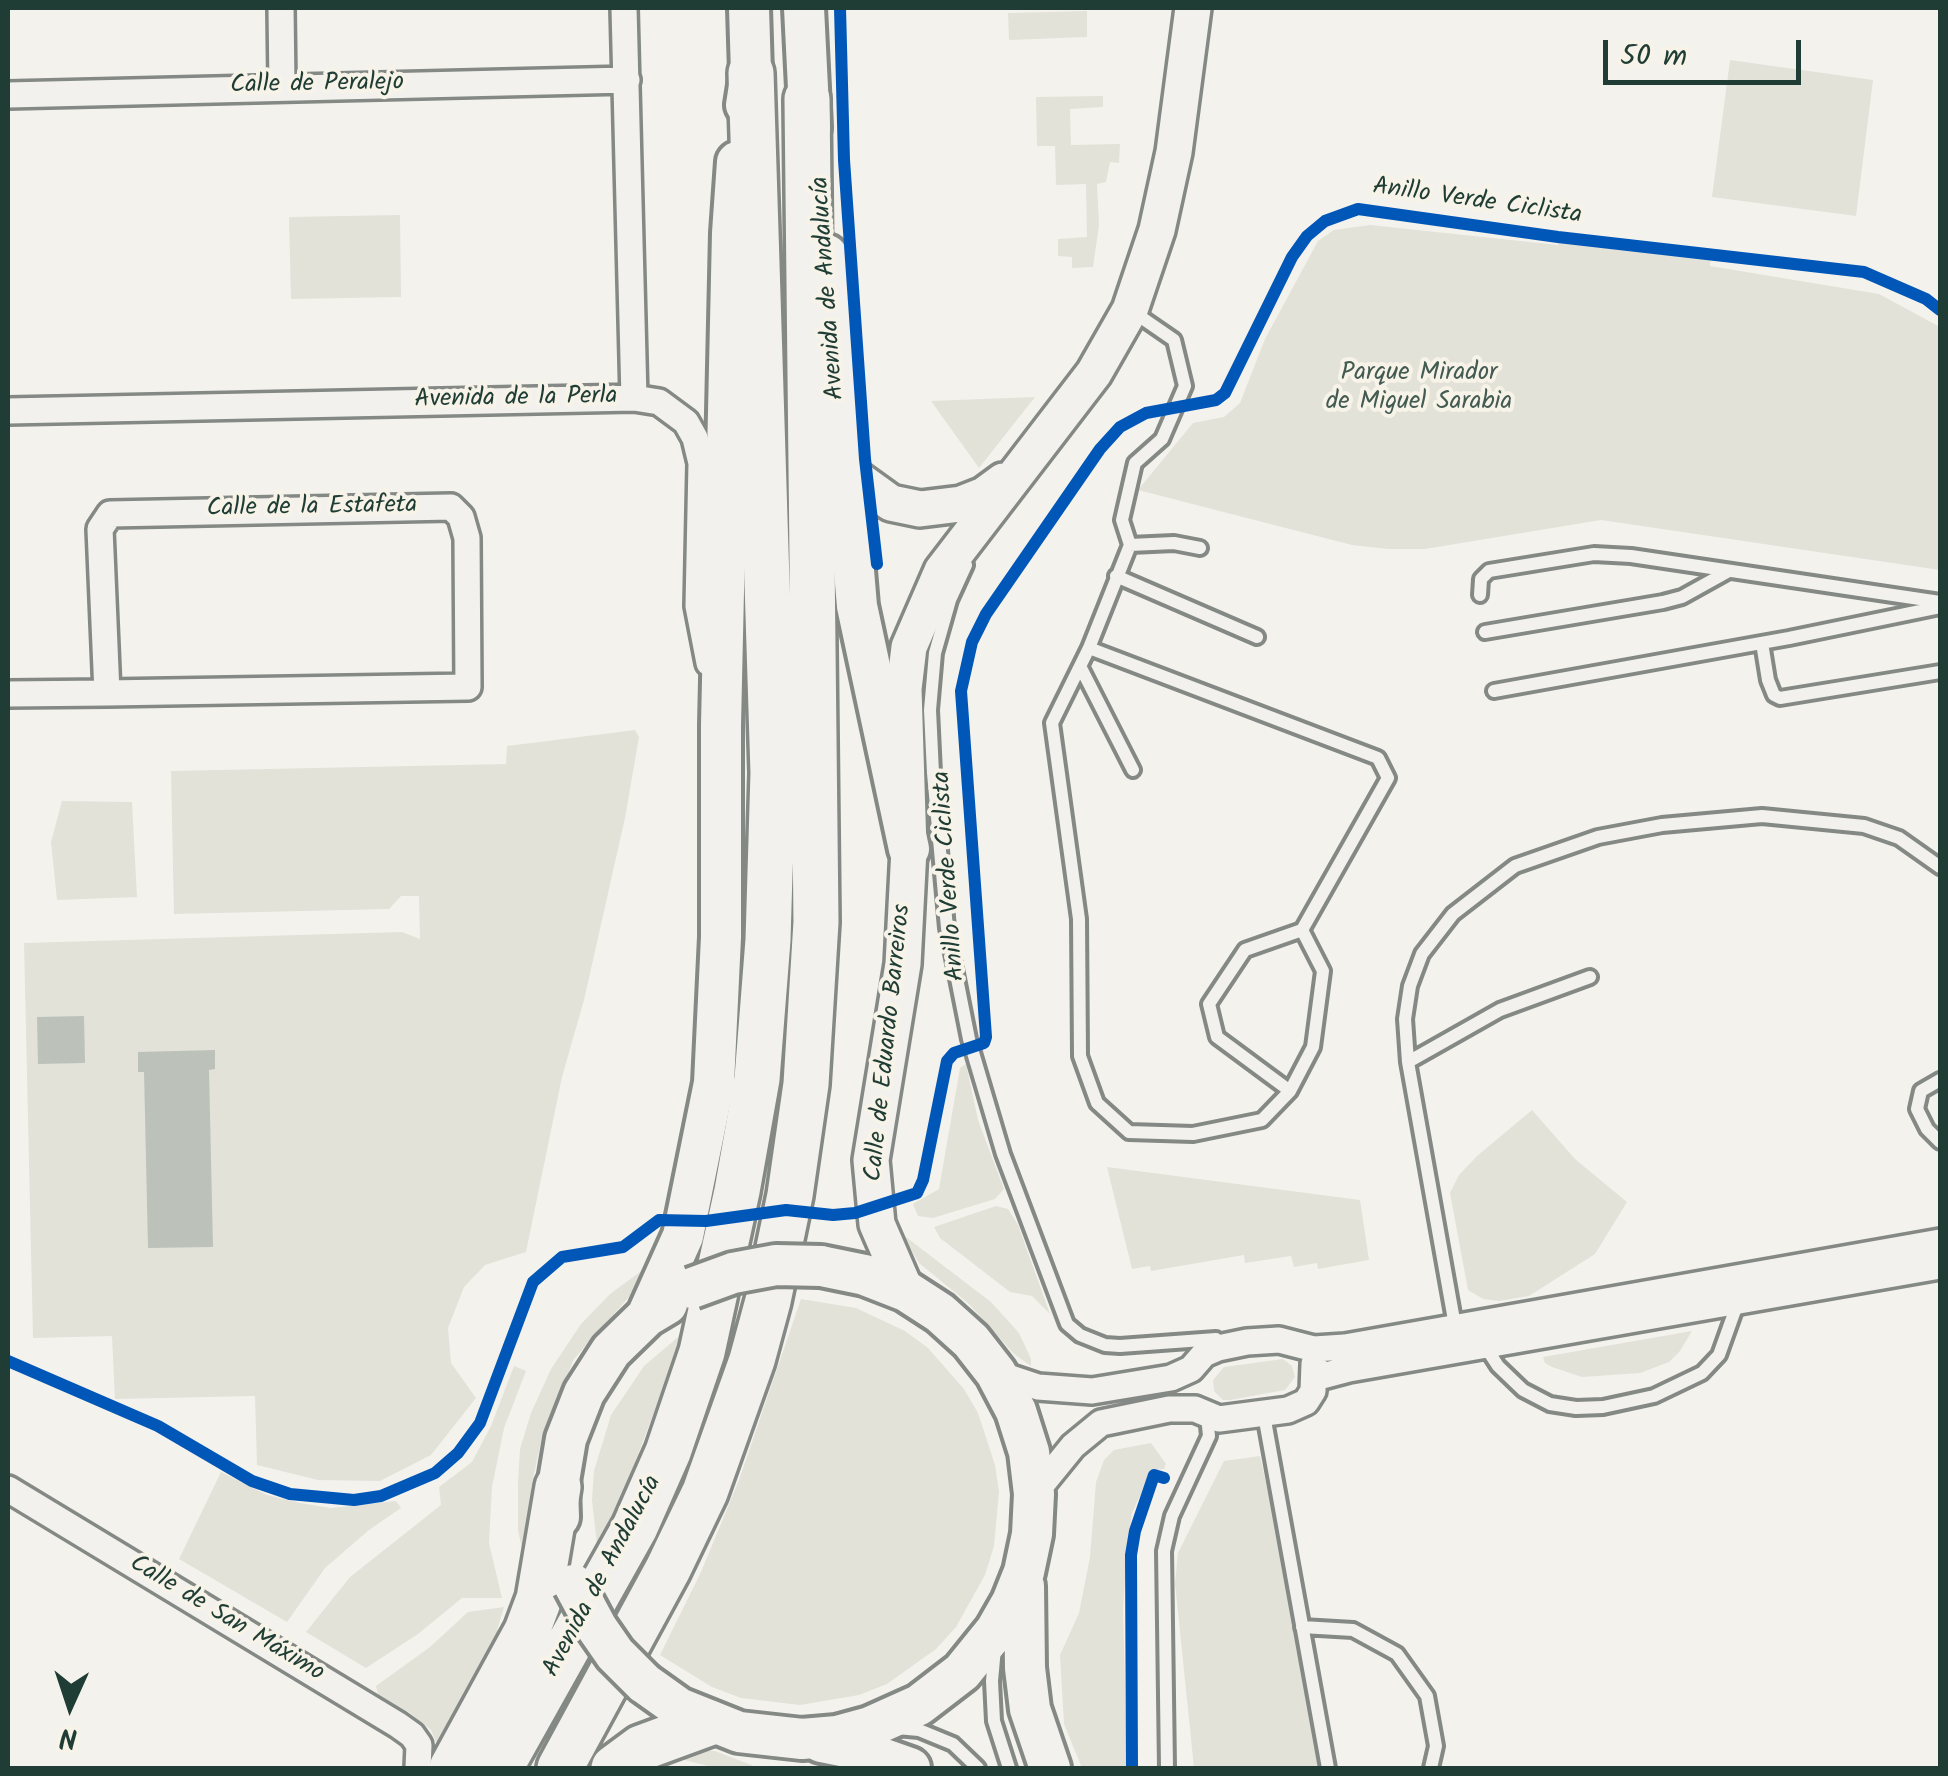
<!DOCTYPE html>
<meta charset="utf-8">
<style>
body{margin:0}
#map{position:relative;width:1948px;height:1776px;overflow:hidden;background:#f4f2ec;font-family:Kalam,sans-serif}
canvas{display:block}
.frame{position:absolute;inset:0;border:10px solid #1f3d34;pointer-events:none}
.north{position:absolute;left:20px;top:1656px;width:100px;height:100px;-webkit-text-stroke:8px #f7f3e8;paint-order:stroke;rotate:183deg;font-size:28px;font-weight:700;line-height:40px;text-align:center;color:#1f3d34}
.north::after{content:'';display:block;margin:auto;width:35px;height:45px;background:#1f3d34;clip-path:polygon(50% 0,100% 100%,50% 72%,0 100%)}
.scale{position:absolute;left:1603px;top:40px;width:198px;height:45px;box-sizing:border-box;border:5px solid #1f3d34;border-top:0;padding-left:12px;font-size:30px;line-height:35px;white-space:nowrap;color:#1f3d34;-webkit-text-stroke:8px #f7f3e8;paint-order:stroke}
</style>
<div id="map">
<canvas width="1948" height="1776"></canvas>
<div class="frame"></div>
<div class="north">N</div>
<div class="scale">50 m</div>
</div>
<script>
const ctx = document.querySelector('canvas').getContext('2d');
ctx.lineJoin = 'round';
function fill(path, color) { ctx.fillStyle = color; ctx.fill(path, 'evenodd'); }
const poly = rows => new Path2D(rows.map(r => 'M' + r).join(''));
function trace(path, color, width, dash) { ctx.strokeStyle = color; ctx.lineWidth = width; ctx.lineCap = dash ? 'butt' : 'round'; ctx.setLineDash(dash || []); ctx.stroke(path); }
function drawText(font, color, halo, rows, align = 'center') {
  ctx.font = font + ' Kalam,sans-serif'; ctx.lineWidth = 8; ctx.setLineDash([]); ctx.textBaseline = 'middle'; ctx.strokeStyle = halo; ctx.fillStyle = color; for (const [text, x, y, turn = 0] of rows) {
    ctx.save(); ctx.translate(x, y); ctx.rotate((+turn || 0) * Math.PI / 180); ctx.textAlign = isNaN(turn) ? turn : align; if (halo) ctx.strokeText(text, 0, 0); ctx.fillText(text, 0, 0); ctx.restore();
  }
}
fill(poly([
 [1087,11,1087,37,1009,40,1008,13],
 [1730,60,1873,80,1856,216,1712,197],
 [1103,96,1103,107,1070,109,1071,145,1120,144,1119,163,1110,162,1106,182,1097,184,1099,225,1093,267,1072,268,1072,257,1058,256,1058,239,1087,237,1086,184,1056,185,1055,146,1037,146,1036,97],
 [400,215,401,297,291,299,289,217],
 [1370,225,1558,245,1558,237,1711,256,1710,266,1879,294,1940,327,1940,570,1601,520,1425,549,1388,549,1352,545,1138,490,1193,423,1224,417,1240,403,1265,339,1318,241,1334,230],
 [1035,397,979,468,931,401],
 [635,730,639,737,625,818,584,1000,562,1077,526,1252,485,1265,464,1287,448,1328,451,1363,476,1398,431,1455,380,1481,318,1480,257,1465,255,1396,115,1399,112,1336,33,1338,24,943,402,932,420,939,419,896,401,896,389,909,174,914,171,771,506,764,507,746],
 [62,801,132,802,137,897,57,900,51,842],
 [966,1064,978,1120,1004,1189,995,1199,933,1218,918,1216,913,1204,939,1189,960,1068],
 [1532,1110,1575,1159,1627,1202,1595,1254,1529,1296,1499,1301,1483,1299,1468,1290,1450,1193,1459,1175,1477,1156],
 [1107,1167,1360,1200,1369,1260,1318,1269,1317,1263,1294,1267,1291,1256,1245,1263,1244,1255,1151,1271,1150,1266,1132,1269],
 [996,1206,1008,1209,1018,1225,1050,1314,1032,1296,1010,1292,940,1238,934,1227],
 [902,1234,991,1302,1019,1333,1031,1359,1031,1366,1014,1354,968,1303,919,1263],
 [651,1264,637,1288,574,1359,543,1432,531,1488,530,1587,518,1530,518,1482,520,1449,531,1413,551,1369,581,1324,610,1294],
 [801,1299,856,1308,905,1331,928,1348,964,1389,978,1413,995,1465,999,1492,994,1546,985,1575,956,1627,936,1649,887,1684,859,1695,800,1705,741,1698,712,1687,660,1655,701,1572,739,1480],
 [1692,1331,1680,1351,1669,1362,1640,1373,1582,1377,1552,1367,1545,1363,1543,1357],
 [684,1332,627,1484,597,1545,592,1500,594,1471,611,1415,644,1366],
 [1283,1359,1292,1366,1295,1377,1285,1390,1230,1400,1223,1400,1214,1391,1213,1380,1224,1367],
 [514,1366,526,1371,504,1428,492,1487,489,1543,502,1598,462,1598,418,1634,366,1668,306,1632,350,1577,441,1505,439,1487,472,1462,491,1426],
 [1151,1443,1166,1464,1164,1469,1152,1470,1132,1513,1128,1539,1123,1608,1127,1768,1082,1768,1064,1724,1060,1655,1079,1613,1090,1557,1096,1482,1104,1460,1114,1450],
 [1260,1456,1328,1768,1194,1768,1175,1583,1178,1553,1224,1461],
 [221,1472,267,1495,300,1503,331,1508,396,1501,401,1508,369,1530,325,1568,287,1622,179,1559],
 [504,1607,497,1630,509,1637,437,1762,437,1744,431,1730,410,1713,378,1694,376,1686,430,1647,468,1612],
 [688,1750,715,1751,759,1768,716,1768,665,1755]
]), '#e2e2d9');
fill(poly([
 [84,1016,85,1063,38,1064,37,1017],
 [215,1050,215,1069,209,1070,213,1247,148,1248,144,1072,138,1072,138,1052]
]), '#bcc2b9');
const lane = poly([
 [1130,545,1122,520,1135,463,1162,439,1185,386,1174,340,1132,311],
 [1200,548,1174,543,1130,545,1089,648,1052,723,1079,919,1080,1056,1097,1103,1129,1132,1193,1134,1262,1120,1290,1091,1313,1047,1323,971,1302,930],
 [966,565,950,600,935,653,930,710,933,773,947,928,969,1039,1003,1154,1067,1324,1080,1335,1105,1345,1120,1346,1216,1339],
 [1116,576,1257,637],
 [1480,595,1481,579,1489,571,1594,554,1631,556,1940,602],
 [1485,632,1663,602,1682,597,1727,572],
 [1762,643,1768,680,1774,695,1780,698,1940,672],
 [1089,648,1378,758,1388,778,1302,930,1245,950,1209,1004,1217,1037,1290,1091],
 [1080,666,1133,770],
 [1494,691,1789,638,1940,607],
 [1408,1062,1500,1010,1590,977],
 [1940,1080,1921,1091,1917,1109,1927,1129,1940,1142],
 [1452,1330,1454,1320,1408,1062,1405,1019,1410,986,1422,954,1453,914,1515,866,1598,837,1662,825,1762,816,1864,826,1899,838,1940,867],
 [1485,1346,1498,1366,1523,1390,1550,1404,1576,1408,1603,1407,1654,1396,1702,1373,1719,1355,1738,1302],
 [1264,1415,1328,1768],
 [1302,1627,1353,1630,1397,1654,1427,1696,1436,1746,1431,1768],
 [995,1648,992,1681,994,1721,1009,1768],
 [897,1728,919,1730,953,1744,978,1768],
 [1167,1768,1164,1551,1172,1516,1209,1436,1207,1416]
]);
const street = poly([
 [281,8,282,86],
 [624,8,634,398],
 [8,95,627,80],
 [8,411,634,398,659,402,686,422,695,438,701,463,698,606,709,663],
 [8,694,107,693,468,687,467,538,461,517,451,507,110,514,100,529,107,693],
 [996,1373,1038,1387,1092,1391,1171,1378,1191,1369,1204,1354,1218,1348,1247,1342,1279,1340,1314,1349,1345,1347,1940,1242],
 [1315,1378,1349,1369,1940,1266],
 [8,1489,398,1725,412,1735,419,1745,418,1768],
 [1034,1494,1073,1446,1101,1423,1169,1409,1195,1409,1219,1419,1288,1410,1306,1402,1313,1391,1314,1364]
]);
const secondary = poly([
 [848,472,891,503,920,509,961,504,984,495,1003,481],
 [906,1291,877,1224,871,1160,903,964,909,849,904,689,909,647,942,571,1094,373,1130,310,1157,230,1174,152,1193,8]
]);
const primary = poly([
 [804,8,810,128],
 [746,105,751,73,749,8],
 [827,255,857,606,909,849],
 [647,1316,683,1236,714,1083,721,937,721,725,732,233,737,162],
 [559,1517,558,1487,566,1439,584,1393,611,1351,647,1316,667,1304],
 [1024,1586,1025,1668,1030,1709,1050,1768],
 [644,1683,679,1708,739,1732,802,1739,837,1736,870,1727,919,1705,962,1672,996,1630,1012,1602,1024,1572,1032,1534,1034,1494,1029,1452,1016,1411,996,1373,971,1341,940,1313,906,1291,865,1275,821,1266],
 [821,1742,856,1749,910,1768]
]);
const highway = poly([
 [452,1768,527,1631,539,1599,558,1487],
 [500,1768,635,1527,668,1452,702,1352,737,1191,757,1079,768,940,773,773,751,73],
 [560,1768,668,1569,705,1492,752,1360,768,1301,790,1195,806,1084,816,922,807,99],
 [614,1768,641,1748,709,1723]
]);
trace(lane, '#848985', 20);
trace(street, '#848985', 32);
trace(secondary, '#848985', 42);
trace(primary, '#848985', 48);
trace(highway, '#848985', 52);
trace(lane, '#f2f1ed', 12);
trace(street, '#f2f1ed', 25);
trace(secondary, '#f2f1ed', 35);
trace(primary, '#f2f1ed', 40);
trace(highway, '#f2f1ed', 45);
const primaryBridge = poly([
 [692,1288,733,1273,776,1265,821,1266],
 [574,1585,597,1628,615,1654,644,1683]
]);
trace(primaryBridge, '#848985', 48, []);
trace(primaryBridge, '#f2f1ed', 40);
trace(poly([
 [840,8,844,160,865,459,877,564],
 [8,1361,158,1426,252,1481,290,1494,354,1500,381,1496,435,1473,458,1453,480,1423,533,1282,562,1257,623,1247,659,1220,706,1221,786,1210,833,1215,855,1213,917,1193,923,1180,947,1061,954,1053,984,1043,986,1037,961,691,972,642,986,614,1100,449,1120,427,1146,413,1216,400,1225,393,1292,257,1307,236,1325,221,1358,209,1558,237,1864,272,1926,299,1940,310],
 [1132,1768,1131,1555,1135,1531,1154,1475,1164,1478]
]), '#0057b8', 12);
drawText('25px', '#1f3d34', '#f7f3e8', [
 ["Calle de Peralejo",317,86,-1],
 ["Anillo Verde Ciclista",1477,203,8],
 ["Avenida de Andalucía",830,288,-94],
 ["Avenida de la Perla",516,400,-1],
 ["Calle de la Estafeta",312,509,-1],
 ["Anillo Verde Ciclista",951,876,-94],
 ["Calle de Eduardo Barreiros",890,1043,-84],
 ["Avenida de Andalucía",604,1577,-62],
 ["Calle de San Máximo",226,1620,31]
]);
drawText('25px', '#435b52', '#f7f3e8', [
 ["Parque Mirador",1419,375],
 ["de Miguel Sarabia",1419,404]
]);
</script>
